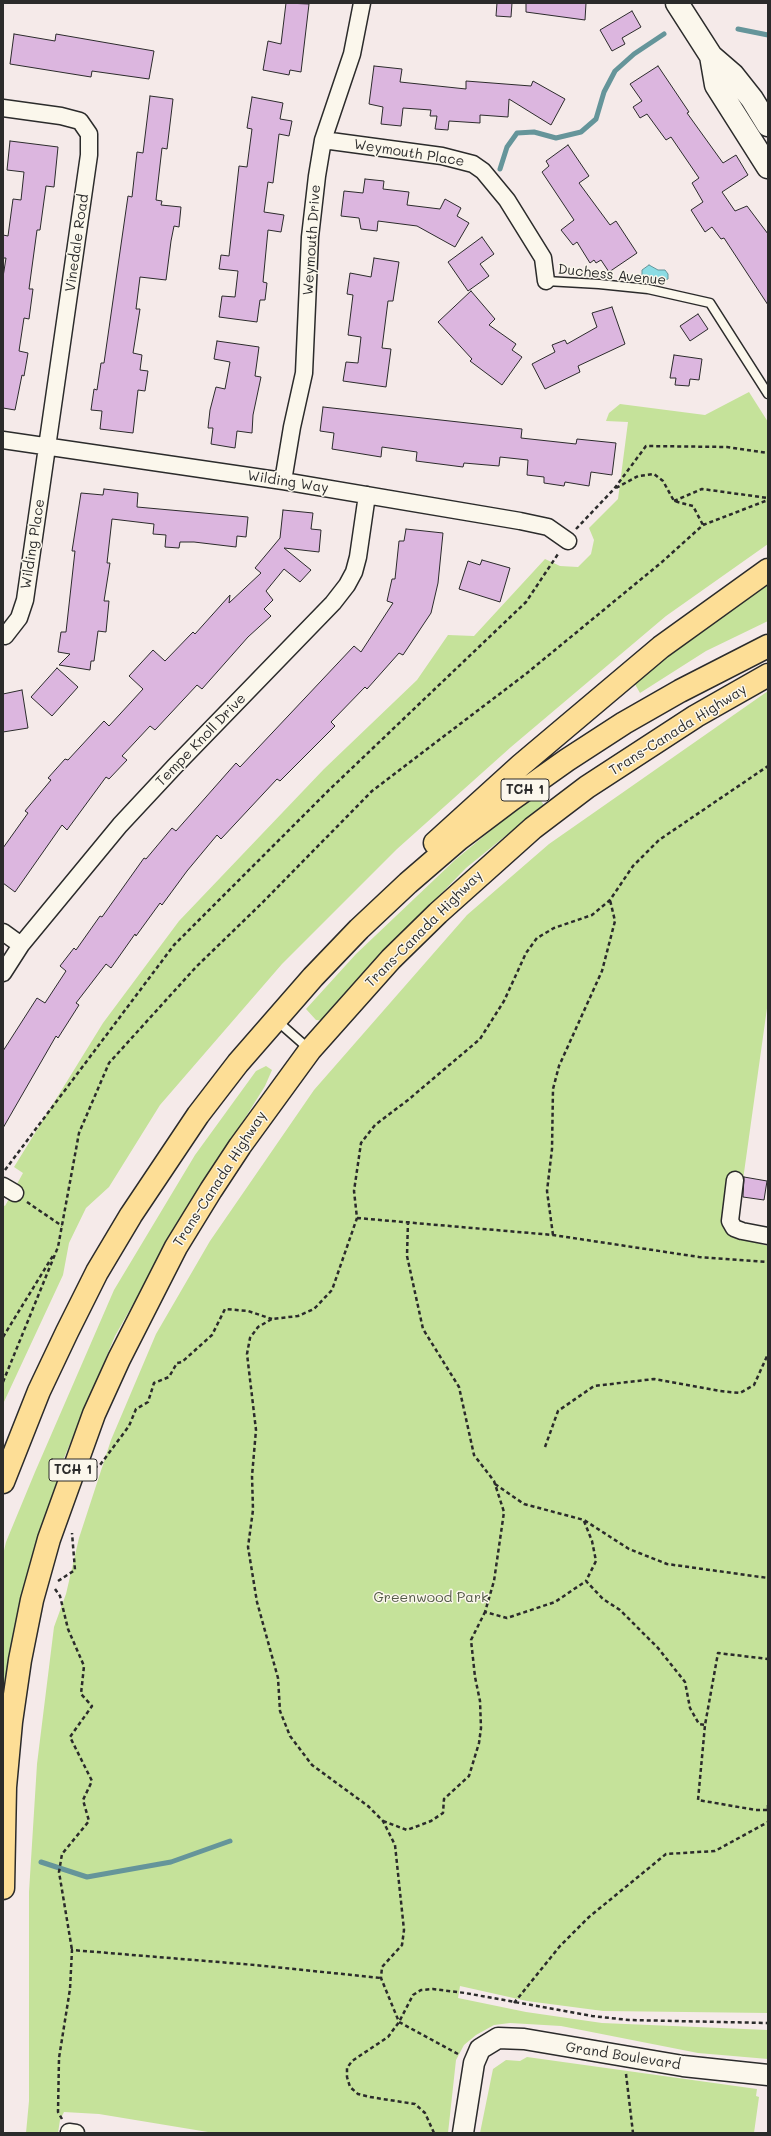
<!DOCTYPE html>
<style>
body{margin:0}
#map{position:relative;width:771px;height:2136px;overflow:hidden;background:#f5eae9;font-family:Mali,sans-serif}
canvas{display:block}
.frame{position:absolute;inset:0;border:4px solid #2b2b2b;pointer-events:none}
</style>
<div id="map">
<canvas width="771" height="2136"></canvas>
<div class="frame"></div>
</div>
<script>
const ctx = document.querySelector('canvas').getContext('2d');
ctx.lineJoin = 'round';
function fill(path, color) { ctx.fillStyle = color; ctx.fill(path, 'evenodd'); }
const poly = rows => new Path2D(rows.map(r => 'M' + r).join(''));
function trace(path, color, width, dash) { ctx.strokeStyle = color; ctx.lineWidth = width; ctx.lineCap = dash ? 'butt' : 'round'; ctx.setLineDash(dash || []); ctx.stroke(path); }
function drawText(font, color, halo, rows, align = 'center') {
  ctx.font = font + ' Mali,sans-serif'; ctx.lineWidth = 3; ctx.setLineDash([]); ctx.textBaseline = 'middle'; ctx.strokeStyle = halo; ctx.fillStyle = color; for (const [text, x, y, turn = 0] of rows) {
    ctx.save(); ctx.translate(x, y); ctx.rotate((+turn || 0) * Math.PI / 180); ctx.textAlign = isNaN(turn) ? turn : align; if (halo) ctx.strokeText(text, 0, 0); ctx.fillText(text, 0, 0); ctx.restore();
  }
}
fill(poly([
 [749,392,768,422,768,544,666,616,511,747,397,849,282,964,160,1105,109,1187,86,1208,69,1243,63,1275,3,1404,3,1205,5,1206,23,1173,14,1167,103,1023,179,921,324,769,417,680,448,635,474,636,545,559,560,566,578,567,591,554,594,540,589,528,618,499,628,422,606,421,609,413,620,404,705,415],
 [768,584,768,621,706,651,640,693,632,679,723,612],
 [768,691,768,1001,735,1237,768,1246,768,2013,603,2011,527,2001,460,1986,458,1998,526,2012,602,2023,768,2030,768,2059,698,2053,561,2026,510,2023,494,2025,476,2035,464,2045,456,2060,448,2133,214,2133,99,2114,64,2112,60,2120,58,2133,26,2133,29,2101,29,1892,37,1764,54,1627,66,1594,79,1538,111,1440,156,1334,210,1241,314,1090,467,915,549,844],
 [536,793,545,807,514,829,466,868,342,996,326,1021,316,1020,306,1009,356,954,455,860],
 [266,1066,272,1070,265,1086,168,1242,115,1336,64,1458,31,1569,3,1698,3,1555,6,1542,35,1472,114,1290,195,1155,256,1071],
 [527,2057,757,2089,756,2096,759,2097,754,2133,480,2133,493,2069,506,2060,520,2061]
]), '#c5e29a');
const water = poly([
 [649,265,658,270,665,270,668,274,668,279,661,281,650,280,642,276,642,270,649,265]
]);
fill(water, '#8bdce4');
trace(water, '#65959a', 1);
trace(poly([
 [738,29,768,35],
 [500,169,507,147,517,133,534,132,556,138,581,132,596,119,604,92,615,71,634,54,664,34],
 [41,1862,87,1877,171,1862,230,1841]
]), '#65959a', 5);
const building = poly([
 [286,3,309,4,301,72,290,70,289,75,263,70,268,41,281,44,286,3],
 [497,3,512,3,511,17,496,16,497,3],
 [526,3,586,3,585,20,526,12,526,3],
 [632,11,641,27,622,38,625,44,612,51,600,30,632,11],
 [14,34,55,41,56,34,154,51,149,79,92,71,91,77,10,64,14,34],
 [374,66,402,69,400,82,466,89,466,81,531,86,533,81,565,99,551,125,509,99,508,117,480,115,480,123,449,121,448,130,435,129,437,116,430,116,431,110,403,108,401,126,381,124,383,107,369,104,374,66],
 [658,66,689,112,687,113,723,163,736,155,748,175,722,192,735,211,747,206,768,234,768,305,724,238,721,239,712,227,705,232,691,210,703,202,692,183,699,178,671,137,666,140,647,114,640,118,633,107,642,101,630,84,658,66],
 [150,96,173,99,167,149,162,148,156,200,162,201,161,205,181,207,179,227,174,226,171,241,166,280,140,277,136,309,140,309,133,353,142,355,140,370,148,371,145,391,138,390,133,433,100,429,102,411,91,410,94,389,97,390,101,363,104,363,128,196,132,197,137,152,143,153,150,96],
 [252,97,283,103,280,119,292,121,289,136,279,134,273,183,268,182,264,212,284,215,281,232,268,230,263,282,267,283,265,300,260,300,257,322,219,317,222,296,235,297,238,271,219,269,221,255,229,256,239,166,247,167,252,129,247,128,252,97],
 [10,141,58,147,54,187,46,186,40,230,37,230,29,289,33,289,29,319,24,318,19,351,28,353,24,376,22,375,15,410,3,408,3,277,6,258,3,258,3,235,8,236,13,199,21,200,24,172,7,170,10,141],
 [568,145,589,176,579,183,610,225,616,221,637,253,609,272,601,260,596,263,594,260,590,263,577,242,573,245,561,230,574,220,542,172,549,166,546,161,568,145],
 [365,179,384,181,383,189,409,192,407,205,440,209,445,199,461,208,457,216,469,223,455,247,417,226,378,221,377,231,361,229,359,218,341,216,344,191,363,193,365,179],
 [482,237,494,254,480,264,489,276,468,291,448,262,482,237],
 [374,258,399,262,393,301,388,301,382,348,391,349,386,387,343,381,346,362,358,363,361,337,348,335,353,295,347,294,350,273,371,277,374,258],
 [471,291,495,319,489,325,516,344,512,350,522,357,502,385,470,361,472,359,438,322,471,291],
 [612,307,625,344,578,366,580,372,545,389,532,364,555,352,552,345,565,340,567,344,597,327,592,313,612,307],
 [698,314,708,329,690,341,680,326,698,314],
 [217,341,259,347,255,376,261,377,253,415,252,433,237,431,235,448,211,444,213,428,208,428,210,410,216,387,225,389,230,362,214,359,217,341],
 [674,355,702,359,699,380,690,379,689,386,675,385,676,378,670,378,674,355],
 [323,407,522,429,521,438,576,444,577,439,616,443,612,475,591,472,589,486,565,482,564,486,544,483,544,477,527,475,528,460,500,457,499,466,464,463,463,467,416,461,417,452,382,447,381,457,332,449,334,433,320,431,323,407],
 [104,489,138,493,137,507,248,517,246,537,237,536,236,547,194,542,180,542,179,548,165,547,166,535,153,534,154,524,112,519,107,563,110,563,104,601,109,601,106,632,98,631,94,661,91,661,90,670,59,665,70,654,58,652,61,632,66,632,75,551,72,551,81,493,103,495,104,489],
 [283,510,313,513,311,529,321,530,319,552,284,548,311,570,300,582,284,569,266,591,273,600,264,609,271,616,248,637,202,689,197,685,155,730,150,726,122,756,127,760,109,779,106,777,67,830,62,825,15,892,3,883,3,848,28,813,25,811,51,780,48,778,65,759,68,760,104,721,109,726,143,689,129,676,153,650,165,661,193,632,195,634,230,595,229,603,261,573,255,568,280,538,283,510],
 [406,529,443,533,438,583,431,613,403,655,399,653,367,689,365,687,331,722,335,726,280,781,277,779,221,839,217,835,187,871,162,905,160,903,136,936,135,934,111,968,106,964,76,1003,79,1005,58,1038,56,1036,3,1128,3,1051,37,998,45,1003,66,971,60,966,74,948,76,950,100,916,102,917,144,858,146,859,172,828,176,831,236,763,240,767,354,646,361,652,393,603,387,601,392,579,395,579,399,541,404,541,406,529],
 [482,560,510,568,500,602,459,589,468,561,480,565,482,560],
 [57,668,78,687,52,716,31,697,57,668],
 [22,690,28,728,3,732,3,694,22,690],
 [744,1177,767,1181,764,1200,743,1197,744,1177]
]);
fill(building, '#dcb6df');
trace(building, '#2b2b2b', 1);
const service = poly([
 [546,281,599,284,648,289,710,303,768,394],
 [276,1020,309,1049]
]);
const minor = poly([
 [3,108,61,116,80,121,89,134,89,155,25,600,19,618,5,636],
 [323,140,442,156,473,164,483,171,507,200,543,258,546,281],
 [3,440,283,481,520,521,548,527,568,541],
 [283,481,292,427,304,373,310,237,317,176,323,140,352,54,362,3],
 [3,932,21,945],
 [3,973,21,945,120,825,175,766,333,603,347,585,354,572,358,557,367,495],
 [735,1180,730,1221,734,1228,742,1231,768,1236],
 [3,1186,15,1193],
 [69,2132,76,2133]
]);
const tertiary = poly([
 [463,2133,474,2063,480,2049,498,2038,524,2039,683,2066,768,2075]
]);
const secondary = poly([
 [677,3,711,56,733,75,752,99,768,125],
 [711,56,716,85,768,167]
]);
const motorway = poly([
 [435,843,521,765,661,647,768,570],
 [3,1482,39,1391,67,1332,97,1272,131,1215,198,1115,238,1063,313,977,359,929,408,883,459,839,512,799,567,760,624,723,680,691,768,646],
 [3,1888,5,1787,11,1722,20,1660,32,1600,49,1539,94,1414,119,1359,176,1247,211,1190,240,1146,310,1050,391,959,438,913,533,828,587,787,696,716,768,675]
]);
trace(service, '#2b2b2b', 11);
trace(minor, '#2b2b2b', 19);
trace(tertiary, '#2b2b2b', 23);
trace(secondary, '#2b2b2b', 25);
trace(motorway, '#2b2b2b', 25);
trace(poly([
 [616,488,638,476,654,474,663,481,674,501,693,506,703,525],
 [674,501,702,489,768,498],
 [576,529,614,489,646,446,727,447,768,453],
 [5,1170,174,945,329,790,526,602,558,554],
 [27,1202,62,1226],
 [357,1218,553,1235,699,1257,768,1262],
 [408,1221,407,1256,423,1329,459,1387,474,1455,494,1481,504,1512,494,1581,485,1612,507,1618,555,1602,586,1581,603,1599,620,1610,658,1648,685,1682,690,1708,699,1724,705,1725],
 [553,1235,547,1191,552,1149,553,1089,559,1066,602,971,615,921,610,900],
 [3,1337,54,1254],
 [3,1382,58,1247,79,1133,109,1063,196,967,262,903,372,791,527,673,662,562,703,525,768,500],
 [545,1447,558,1411,594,1386,654,1379,720,1391,740,1393,754,1385,768,1354],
 [94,1468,100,1465,129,1426,136,1409,148,1402,154,1383,169,1377,177,1363,182,1362,212,1335,225,1309,248,1311,272,1319],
 [495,1484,524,1504,584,1520,629,1549,667,1564,768,1578],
 [584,1521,592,1541,596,1561,586,1581],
 [58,1581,75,1570,72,1533],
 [55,1589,60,1596,68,1629,84,1666,81,1694,92,1706,70,1737,92,1781,83,1800,89,1821,62,1854,59,1872,72,1950],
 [768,1805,768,1812],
 [767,1810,756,1810,698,1800,705,1725,718,1653,768,1659],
 [383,1821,407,1830,431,1821,443,1813,444,1799,469,1776,479,1743,481,1728,480,1701,475,1677,471,1640,485,1612],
 [514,2003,560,1946,589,1917,666,1854,715,1851,768,1822],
 [458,2054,399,2022,381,1978,382,1967,402,1945,404,1930,395,1845,383,1821,368,1806,312,1765,290,1736,280,1711,278,1678,257,1602,248,1547,253,1510,252,1476,256,1430,247,1354,250,1338,258,1327,272,1319,298,1316,314,1309,332,1290,357,1218,354,1191,361,1143,375,1125,408,1100,480,1039,504,1001,526,953,537,938,554,928,592,915,610,900,633,866,659,840,768,766],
 [626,2074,633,2133],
 [62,2119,58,2112,59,2058,70,1989,72,1950,255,1965,381,1978],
 [434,2133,425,2113,415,2104,370,2097,358,2094,350,2087,347,2077,347,2068,352,2061,388,2037,399,2022,413,1995,421,1990,433,1989,465,1993,592,2016,629,2020,768,2023]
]), '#2b2b2b', 2.5, [4, 3]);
trace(service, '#fbf7ec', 8);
trace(minor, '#fbf7ec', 16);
trace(tertiary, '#fbf7ec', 20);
trace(secondary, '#fbf7ec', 22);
trace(motorway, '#fdde96', 22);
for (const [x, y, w] of [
 [525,790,48],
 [73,1470,48]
]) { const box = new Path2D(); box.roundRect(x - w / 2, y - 11, w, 22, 3); ctx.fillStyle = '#fbf7ec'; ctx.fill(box); trace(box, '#2b2b2b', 1); }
drawText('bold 13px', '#2b2b2b', null, [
 ["TCH 1",525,790],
 ["TCH 1",73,1470]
]);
drawText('14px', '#2b2b2b', '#fbf7ec', [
 ["Weymouth Place",409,153,9],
 ["Weymouth Drive",312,240,-86],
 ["Vinedale Road",77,243,-82],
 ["Duchess Avenue",612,275,6],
 ["Wilding Way",288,482,9],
 ["Wilding Place",33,544,-81],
 ["Trans-Canada Highway",678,730,-32],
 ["Tempe Knoll Drive",201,740,-46],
 ["Trans-Canada Highway",424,929,-45],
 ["Trans-Canada Highway",220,1179,-57],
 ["Grand Boulevard",623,2056,9]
]);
drawText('14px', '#525947', '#fbf7ec', [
 ["Greenwood Park",431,1598]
]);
</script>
